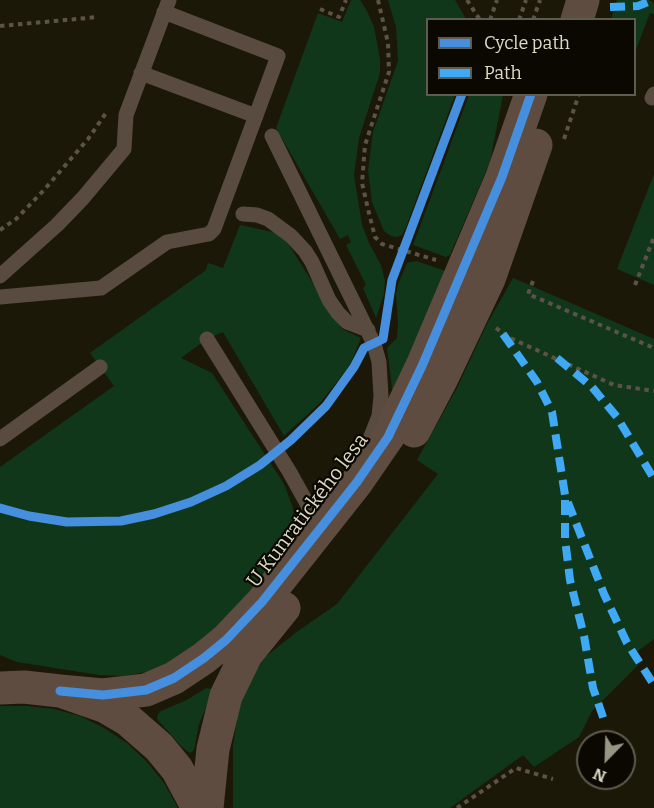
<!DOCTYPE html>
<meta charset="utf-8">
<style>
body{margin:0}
#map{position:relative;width:654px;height:808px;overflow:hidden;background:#1c1808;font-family:Bitter,serif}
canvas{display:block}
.legend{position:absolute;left:426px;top:18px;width:210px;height:78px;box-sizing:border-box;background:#0a0800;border:2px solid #5e5c4f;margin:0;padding:8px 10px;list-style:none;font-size:18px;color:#dcd9c6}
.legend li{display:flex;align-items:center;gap:12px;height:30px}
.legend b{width:30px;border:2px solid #5e5c4f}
.north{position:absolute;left:576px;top:730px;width:60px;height:60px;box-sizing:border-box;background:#0a0800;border:2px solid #5e5c4f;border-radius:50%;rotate:203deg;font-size:16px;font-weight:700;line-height:24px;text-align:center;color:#dcd9c6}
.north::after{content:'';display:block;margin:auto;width:21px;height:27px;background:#999584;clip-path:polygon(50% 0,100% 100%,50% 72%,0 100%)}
</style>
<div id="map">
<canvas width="654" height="808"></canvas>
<ul class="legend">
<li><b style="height:8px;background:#468fdf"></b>Cycle path</li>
<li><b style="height:8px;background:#3fa9f5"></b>Path</li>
</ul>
<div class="north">N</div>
</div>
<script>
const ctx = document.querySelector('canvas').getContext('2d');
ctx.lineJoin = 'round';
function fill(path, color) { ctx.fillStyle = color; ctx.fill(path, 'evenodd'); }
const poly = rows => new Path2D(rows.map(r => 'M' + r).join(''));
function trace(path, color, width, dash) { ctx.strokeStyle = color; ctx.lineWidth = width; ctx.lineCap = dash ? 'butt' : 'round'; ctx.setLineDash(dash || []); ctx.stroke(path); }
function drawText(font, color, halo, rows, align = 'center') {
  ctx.font = font + ' Bitter,serif'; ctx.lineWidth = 4.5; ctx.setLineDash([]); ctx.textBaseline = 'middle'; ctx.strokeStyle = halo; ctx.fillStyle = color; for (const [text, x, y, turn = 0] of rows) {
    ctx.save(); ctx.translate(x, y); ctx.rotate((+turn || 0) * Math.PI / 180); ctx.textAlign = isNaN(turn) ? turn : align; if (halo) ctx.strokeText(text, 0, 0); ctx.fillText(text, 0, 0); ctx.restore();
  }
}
fill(poly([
 [351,0,360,0,366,9,374,27,380,59,380,73,359,138,354,175,362,225,369,243,381,265,385,281,384,294,376,318,363,288,366,285,346,245,351,242,348,235,340,239,276,128,318,13,342,22],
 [388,0,455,0,466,19,428,20,428,94,455,95,406,227,402,235,397,237,391,236,384,231,372,202,368,170,373,132,398,61,396,27],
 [617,0,649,0,654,3,654,14,650,13,635,52,634,20,611,19],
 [469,95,503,95,490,162,450,255,446,257,413,245],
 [654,174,654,285,617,269],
 [240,225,282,234,342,329,361,338,350,365,321,402,284,436,223,332,207,339,181,358,212,373,284,484,293,508,296,534,215,635,158,670,123,676,99,675,17,662,0,655,0,467,114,386,90,353,206,270,208,263,223,268],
 [416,261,443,270,450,275,393,395,387,348,397,338,398,323,396,295,398,284,407,263],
 [513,278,654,339,654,639,634,654,638,665,592,711,579,737,534,767,523,755,450,808,233,808,233,747,238,710,250,680,265,657,298,631,337,604,438,474,417,460,457,388,486,326],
 [206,688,211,689,212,694,199,724,194,750,190,753,182,747,157,719,158,714,161,711,187,700],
 [0,706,27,706,54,709,80,716,104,728,127,743,147,762,164,783,178,808,0,808]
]), '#11371a');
trace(poly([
 [378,0,388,43,389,72,365,145,362,183,368,209,375,237,382,244,436,260],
 [467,0,480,20],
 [320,9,339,17,346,0],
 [490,20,497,0],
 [519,20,526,0],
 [533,20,540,0],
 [0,26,98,17],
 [564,139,579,94],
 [0,230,16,219,44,190,88,139,106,113],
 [533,281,528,294,654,348],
 [635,285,654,237],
 [386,320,392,280,462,94],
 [496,328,510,338,614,385,654,391],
 [292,439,326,406,358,360],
 [0,508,29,516,67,522,121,521,154,514,191,502,226,486,260,465],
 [457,808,516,768,553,779]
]), '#5c5248', 4, [4.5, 4.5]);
trace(poly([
 [141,73,256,116],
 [652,98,654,94],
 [272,136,374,344,379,362,381,396,379,416,370,439],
 [243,214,257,215,268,219,291,236,305,251,312,262,329,300,338,313,347,322,368,330],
 [0,276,57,225,83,198,124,149,126,115,169,0],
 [0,297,101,288,167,242,209,234,214,229,278,56,164,12],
 [207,339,289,471,309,507,311,524,307,535],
 [0,439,100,367]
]), '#594b40', 15);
trace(poly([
 [577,20,583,0],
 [414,431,442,378,489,279,536,145],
 [0,688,24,687,60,691,106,707,128,720,159,747,177,769,198,808],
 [60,691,103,695,146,690,174,678,204,658,226,640,262,602,357,482,388,437,422,366,502,177,531,94],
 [207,808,213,749,226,696,246,655,284,608]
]), '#5d4c3f', 33);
trace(poly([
 [260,465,291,440]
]), '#5c5248', 4, [4.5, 4.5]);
trace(poly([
 [610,7,638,6,653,0],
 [503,334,537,382,552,412,565,495,604,594,627,643,654,685],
 [557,358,592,387,617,417,654,479],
 [565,500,565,539,570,580,584,636,593,688,605,723]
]), '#3fa9f5', 8, [15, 8]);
trace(poly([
 [0,508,29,516,67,522,121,521,154,514,191,502,226,486,260,465,291,440,326,406,354,367,364,348,383,339,392,280,462,94],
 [60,691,103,695,146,690,174,678,204,658,226,640,262,602,357,482,388,437,422,366,502,177,531,94]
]), '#468fdf', 9);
drawText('20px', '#dcd9c6', '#0a0800', [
 ["U Kunratického lesa",308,511,-53]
]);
</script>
